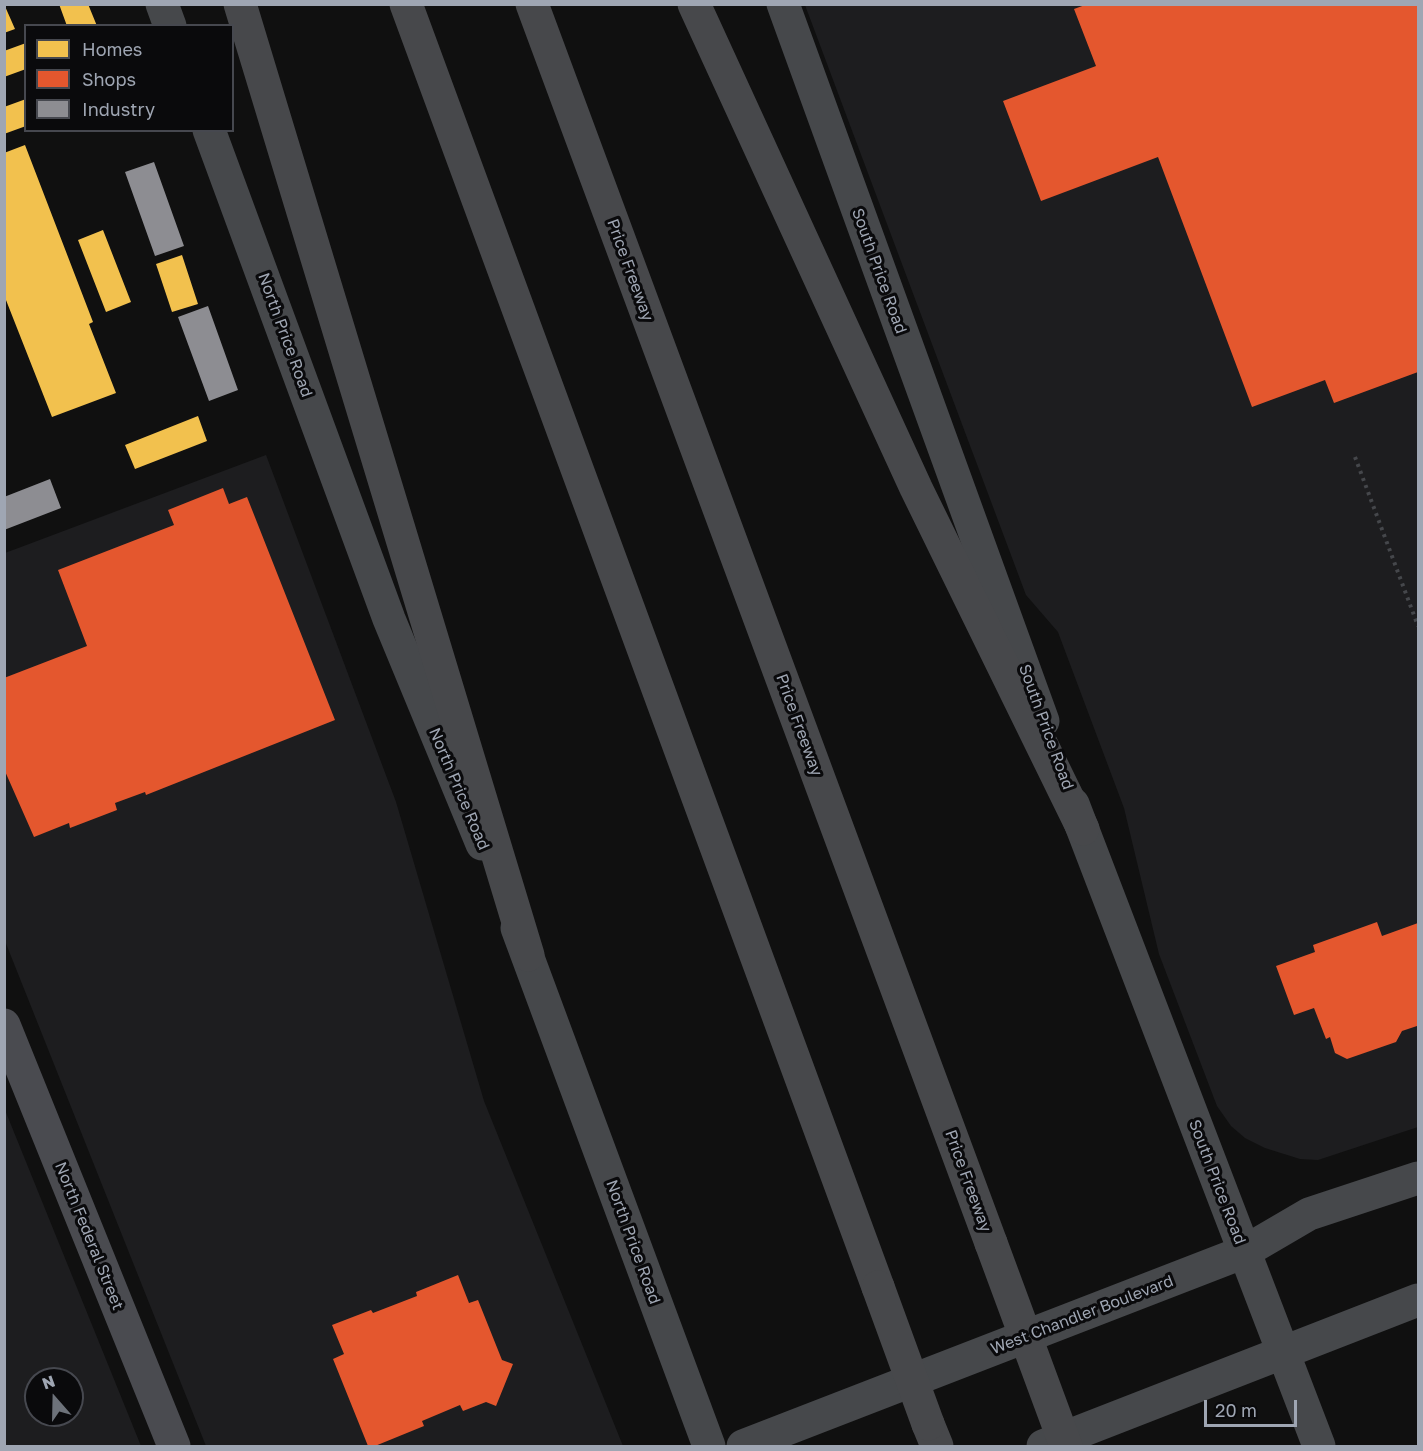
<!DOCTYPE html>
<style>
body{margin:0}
#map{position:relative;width:1423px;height:1451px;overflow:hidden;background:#101010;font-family:"Golos Text",sans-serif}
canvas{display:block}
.frame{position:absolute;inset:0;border:6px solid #9fa6b3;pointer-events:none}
.legend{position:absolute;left:24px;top:24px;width:210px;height:108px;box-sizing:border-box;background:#0a0a0c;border:2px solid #46484f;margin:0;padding:8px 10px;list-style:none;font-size:18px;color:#9fa6b3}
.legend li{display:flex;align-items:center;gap:12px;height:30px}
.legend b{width:30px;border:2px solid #46484f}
.north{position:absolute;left:24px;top:1367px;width:60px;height:60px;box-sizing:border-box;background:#0a0a0c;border:2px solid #46484f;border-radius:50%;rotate:340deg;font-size:16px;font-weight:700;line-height:24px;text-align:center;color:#9fa6b3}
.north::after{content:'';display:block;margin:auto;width:21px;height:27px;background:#6d727a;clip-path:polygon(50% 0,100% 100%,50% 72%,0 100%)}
.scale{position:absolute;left:1204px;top:1400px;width:93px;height:27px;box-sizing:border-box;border:3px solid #9fa6b3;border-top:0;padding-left:8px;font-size:18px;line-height:21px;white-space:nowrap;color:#9fa6b3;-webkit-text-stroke:4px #0a0a0c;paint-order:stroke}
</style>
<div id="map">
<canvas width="1423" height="1451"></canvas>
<div class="frame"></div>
<ul class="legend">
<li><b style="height:16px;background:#f2c14e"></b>Homes</li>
<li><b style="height:16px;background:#e4572e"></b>Shops</li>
<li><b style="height:16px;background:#8d8d92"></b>Industry</li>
</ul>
<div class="north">N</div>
<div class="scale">20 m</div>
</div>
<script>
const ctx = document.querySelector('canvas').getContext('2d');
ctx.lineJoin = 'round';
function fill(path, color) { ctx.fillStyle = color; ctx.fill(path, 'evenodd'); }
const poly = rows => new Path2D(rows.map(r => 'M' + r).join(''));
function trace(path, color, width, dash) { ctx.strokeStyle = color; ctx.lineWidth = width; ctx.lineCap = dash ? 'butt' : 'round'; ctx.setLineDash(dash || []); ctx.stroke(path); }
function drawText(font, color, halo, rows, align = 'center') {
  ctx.font = font + ' "Golos Text",sans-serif'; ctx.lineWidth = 6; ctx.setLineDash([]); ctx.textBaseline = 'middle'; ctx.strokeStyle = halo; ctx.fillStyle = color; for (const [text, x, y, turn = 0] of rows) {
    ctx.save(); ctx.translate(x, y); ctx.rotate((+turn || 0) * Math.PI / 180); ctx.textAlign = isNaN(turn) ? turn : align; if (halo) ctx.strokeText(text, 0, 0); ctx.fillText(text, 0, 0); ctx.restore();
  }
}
fill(poly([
 [805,5,1418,5,1418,1127,1318,1160,1300,1159,1265,1148,1245,1138,1231,1126,1217,1106,1159,954,1124,808,1058,632,1026,595],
 [266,455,396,802,484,1101,623,1446,206,1446,5,941,5,553],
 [5,1110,141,1446,5,1446],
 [36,1379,72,1379,72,1415,36,1415]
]), '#1d1d1f');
fill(poly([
 [4,4,15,29,4,33],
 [59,4,88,4,97,26,67,26],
 [26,43,26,69,4,77,4,51],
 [26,99,26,126,4,134,4,107],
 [25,145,93,322,89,324,116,393,52,417,4,295,4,153],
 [103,230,131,302,106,312,78,240],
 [182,255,198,304,172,312,156,264],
 [198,416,207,441,135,469,125,445]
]), '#f2c14e');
fill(poly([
 [1085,5,1418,5,1418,372,1334,403,1325,380,1252,407,1158,157,1041,201,1003,101,1096,66,1074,9],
 [223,488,229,504,247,497,335,720,146,795,145,792,115,803,117,810,70,828,69,823,34,837,4,769,4,678,87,646,58,570,174,525,168,510],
 [1377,922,1382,936,1418,923,1418,1031,1417,1026,1402,1031,1396,1042,1347,1059,1335,1053,1330,1037,1326,1039,1314,1008,1294,1015,1276,966,1315,952,1313,945],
 [458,1275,469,1303,478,1300,502,1360,513,1364,496,1406,486,1402,463,1411,460,1405,422,1421,424,1426,375,1446,368,1446,333,1359,344,1354,332,1325,371,1310,373,1313,417,1296,416,1292]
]), '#e4572e');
fill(poly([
 [154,162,184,246,155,256,125,172],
 [208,306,238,390,209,401,178,317],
 [50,479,61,508,4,530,4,497]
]), '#8d8d92');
trace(poly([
 [1355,457,1418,626]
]), '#45474b', 4, [3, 4.5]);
trace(poly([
 [4,1025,174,1446]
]), '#4a4b50', 33);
trace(poly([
 [162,4,170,26],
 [783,4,1043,721],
 [209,130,389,619,482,844],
 [1073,804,1319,1446],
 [517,928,709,1446],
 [743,1446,1244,1252,1309,1214,1418,1178],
 [1043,1446,1418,1300]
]), '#46484b', 33);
trace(poly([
 [240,4,528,955],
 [406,4,878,1287],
 [532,4,991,1243],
 [694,4,916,488,1083,829],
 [928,1424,937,1446]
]), '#47484b', 33);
trace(poly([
 [991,1243,1066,1446],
 [878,1287,928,1424]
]), '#47484b', 33);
drawText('16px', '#9fa6b3', '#0a0a0c', [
 ["Price Freeway",630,270,70],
 ["South Price Road",879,271,70],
 ["North Price Road",285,335,70],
 ["Price Freeway",799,725,70],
 ["South Price Road",1046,727,70],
 ["North Price Road",459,789,67],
 ["Price Freeway",968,1181,70],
 ["South Price Road",1217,1182,69],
 ["North Federal Street",89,1236,68],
 ["North Price Road",633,1242,70],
 ["West Chandler Boulevard",1082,1315,-21]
]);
</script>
